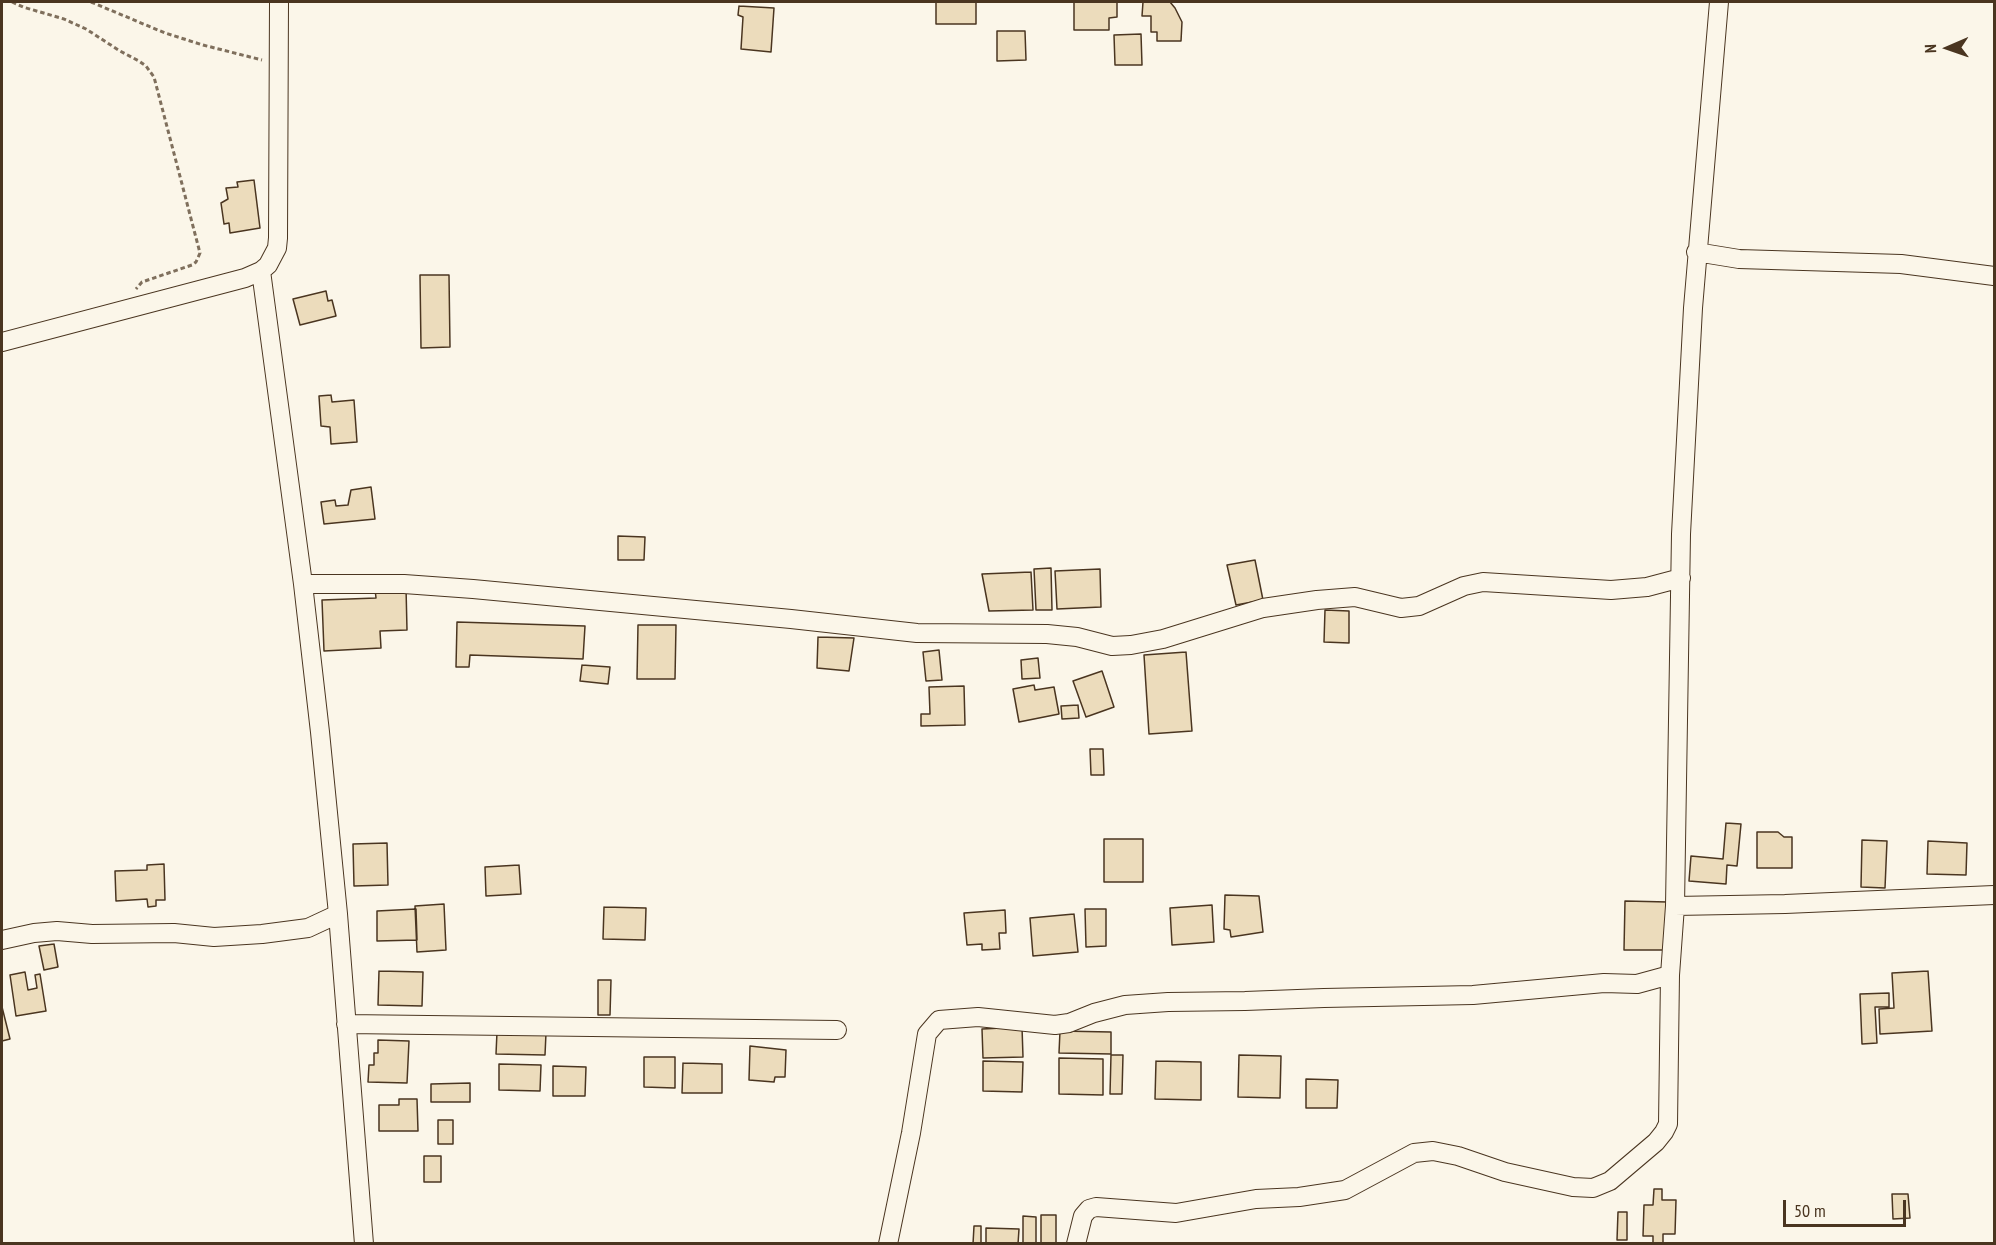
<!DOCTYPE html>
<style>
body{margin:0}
#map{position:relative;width:1996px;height:1245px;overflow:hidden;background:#fbf6e9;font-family:"PT Sans Narrow",sans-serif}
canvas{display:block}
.frame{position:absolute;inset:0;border:3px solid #4a3520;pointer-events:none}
.north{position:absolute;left:1918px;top:18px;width:60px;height:60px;-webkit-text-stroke:4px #fbf6e9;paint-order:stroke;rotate:268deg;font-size:16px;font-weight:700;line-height:24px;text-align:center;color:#4a3520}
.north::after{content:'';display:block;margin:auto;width:21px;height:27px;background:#4a3520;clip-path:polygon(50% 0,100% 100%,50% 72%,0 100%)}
.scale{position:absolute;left:1783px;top:1200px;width:123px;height:27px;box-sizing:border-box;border:3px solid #4a3520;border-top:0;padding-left:8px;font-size:18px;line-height:21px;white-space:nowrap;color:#4a3520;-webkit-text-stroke:4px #fbf6e9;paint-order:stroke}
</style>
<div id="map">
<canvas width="1996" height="1245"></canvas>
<div class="frame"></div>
<div class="north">N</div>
<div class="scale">50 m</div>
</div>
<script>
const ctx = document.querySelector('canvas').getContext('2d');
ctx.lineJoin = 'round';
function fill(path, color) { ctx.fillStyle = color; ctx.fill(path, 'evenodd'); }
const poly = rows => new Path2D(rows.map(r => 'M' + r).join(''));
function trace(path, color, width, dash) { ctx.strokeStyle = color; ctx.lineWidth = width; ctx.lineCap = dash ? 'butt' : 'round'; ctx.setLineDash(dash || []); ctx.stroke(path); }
const building = poly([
 [936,2,976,2,976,24,936,24,936,2],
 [1074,2,1117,2,1117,17,1109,18,1109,30,1074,30,1074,2],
 [1143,2,1170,2,1175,8,1182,22,1181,41,1157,41,1157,32,1151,32,1151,16,1142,16,1143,2],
 [739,6,774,8,771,52,741,49,743,17,738,15,739,6],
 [997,31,1025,31,1026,60,997,61,997,31],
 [1141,34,1142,65,1115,65,1114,35,1141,34],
 [254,180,260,228,230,233,229,223,224,224,221,203,228,199,226,188,238,187,237,182,254,180],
 [420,275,449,275,450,347,421,348,420,275],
 [326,291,328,301,332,300,336,316,300,325,293,299,326,291],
 [331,395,332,402,354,400,357,442,331,444,330,427,321,426,319,396,331,395],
 [371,487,375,519,324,524,321,502,335,500,336,506,348,505,351,490,371,487],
 [618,536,645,537,644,560,618,560,618,536],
 [1255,560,1263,600,1236,605,1227,565,1255,560],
 [1051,568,1052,610,1036,610,1034,569,1051,568],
 [1100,569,1101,607,1057,609,1055,571,1100,569],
 [1031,572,1033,610,989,611,982,574,1031,572],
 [406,587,407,630,380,631,381,648,324,651,322,600,376,598,375,589,406,587],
 [1325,610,1349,611,1349,643,1324,642,1325,610],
 [457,622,585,626,583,659,470,655,469,667,456,667,457,622],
 [638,625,676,625,675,679,637,679,638,625],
 [818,637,854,638,849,671,817,668,818,637],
 [939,650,942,680,926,681,923,652,939,650],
 [1186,652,1192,731,1149,734,1144,655,1186,652],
 [1038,658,1040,678,1022,679,1021,660,1038,658],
 [582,665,610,667,608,684,580,681,582,665],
 [1102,671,1114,707,1086,717,1073,681,1102,671],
 [1034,685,1035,690,1054,687,1059,714,1019,722,1013,689,1034,685],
 [964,686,965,725,921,726,921,714,930,714,929,687,964,686],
 [1078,705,1079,718,1062,719,1061,706,1078,705],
 [1090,749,1103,749,1104,775,1091,775,1090,749],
 [1726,823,1741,824,1737,866,1727,865,1726,884,1689,881,1691,856,1723,859,1726,823],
 [1757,832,1778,832,1784,837,1792,837,1792,868,1757,868,1757,832],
 [1104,839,1143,839,1143,882,1104,882,1104,839],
 [1862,840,1887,841,1885,888,1861,887,1862,840],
 [1928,841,1967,843,1966,875,1927,874,1928,841],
 [387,843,388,885,354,886,353,844,387,843],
 [164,864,165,900,156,900,156,906,148,907,147,899,116,901,115,871,147,870,147,865,164,864],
 [519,865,521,894,486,896,485,867,519,865],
 [1225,895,1259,896,1263,932,1231,937,1230,930,1224,929,1225,895],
 [1625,901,1668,902,1667,950,1624,950,1625,901],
 [444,904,446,950,417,952,415,906,444,904],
 [1212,905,1214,942,1172,945,1170,908,1212,905],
 [604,907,646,908,645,940,603,939,604,907],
 [416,909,417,940,377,941,377,911,416,909],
 [1085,909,1106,909,1106,946,1086,947,1085,909],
 [1005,910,1006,933,999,933,1000,949,982,950,982,944,967,945,964,913,1005,910],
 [1074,914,1078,952,1033,956,1030,918,1074,914],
 [54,944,58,967,44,970,39,946,54,944],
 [379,971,423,972,422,1006,378,1005,379,971],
 [1928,971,1932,1031,1880,1034,1879,1009,1894,1008,1892,973,1928,971],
 [25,972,28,990,37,988,35,975,40,974,46,1011,16,1016,10,975,25,972],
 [598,980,611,980,610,1015,598,1015,598,980],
 [1889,993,1889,1007,1875,1007,1877,1043,1862,1044,1860,994,1889,993],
 [2,1007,10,1039,2,1041,2,1007],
 [1022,1027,1023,1057,983,1058,982,1029,1022,1027],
 [1060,1031,1111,1032,1111,1054,1059,1053,1060,1031],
 [497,1032,546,1033,545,1055,496,1054,497,1032],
 [378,1040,409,1041,407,1083,368,1082,369,1065,374,1065,374,1053,378,1053,378,1040],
 [750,1046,786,1050,785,1077,775,1077,774,1082,749,1080,750,1046],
 [1111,1055,1123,1055,1122,1094,1110,1094,1111,1055],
 [1239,1055,1281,1056,1280,1098,1238,1097,1239,1055],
 [644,1057,675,1057,675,1088,644,1087,644,1057],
 [1059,1058,1103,1059,1103,1095,1059,1094,1059,1058],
 [983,1061,1023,1062,1022,1092,983,1091,983,1061],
 [1156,1061,1201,1062,1201,1100,1155,1099,1156,1061],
 [683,1063,722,1064,722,1093,682,1093,683,1063],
 [499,1064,541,1065,540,1091,499,1090,499,1064],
 [553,1066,586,1067,585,1096,553,1096,553,1066],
 [1306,1079,1338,1080,1337,1108,1306,1108,1306,1079],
 [470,1083,470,1102,431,1102,431,1084,470,1083],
 [399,1099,417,1099,418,1131,379,1131,379,1105,399,1105,399,1099],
 [438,1120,453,1120,453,1144,438,1144,438,1120],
 [424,1156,441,1156,441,1182,424,1182,424,1156],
 [1654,1189,1662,1189,1662,1200,1676,1200,1675,1234,1663,1234,1663,1244,1653,1244,1653,1236,1643,1236,1644,1205,1653,1205,1654,1189],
 [1892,1194,1908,1194,1910,1218,1893,1219,1892,1194],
 [1618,1212,1627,1212,1627,1240,1617,1240,1618,1212],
 [1041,1215,1056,1215,1056,1243,1041,1243,1041,1215],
 [1023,1216,1036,1217,1036,1244,1023,1244,1023,1216],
 [974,1226,981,1226,981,1244,973,1244,974,1226],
 [986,1228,1019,1229,1018,1244,986,1244,986,1228]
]);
fill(building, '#ecdcbc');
trace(building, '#4a3520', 1.5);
const minor = poly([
 [1696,252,1739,259,1901,264,1994,276],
 [261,271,303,584,320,732,338,914,364,1244],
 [2,342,245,278,261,271,268,265,277,248,278,238,279,2],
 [303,584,404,584,473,589,791,619,917,633,1047,634,1077,637,1112,646,1131,645,1163,639,1263,608,1317,600,1355,597,1401,608,1419,606,1464,586,1483,582,1611,590,1647,587,1681,578],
 [1675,906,1785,904,1994,895],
 [2,940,34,933,57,931,92,934,174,933,214,937,262,934,308,928,338,914],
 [346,1024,837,1030],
 [888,1244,911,1133,927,1034,939,1020,978,1017,1055,1025,1069,1023,1094,1013,1125,1005,1168,1002,1245,1001,1324,998,1473,995,1604,983,1637,984,1670,975,1675,906,1681,534,1693,308,1719,2],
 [1076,1244,1083,1216,1089,1209,1096,1207,1176,1213,1256,1199,1299,1197,1345,1190,1414,1153,1433,1151,1458,1156,1505,1172,1573,1187,1593,1188,1610,1181,1656,1142,1664,1132,1668,1124,1670,975]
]);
trace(minor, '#4a3520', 20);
trace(poly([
 [12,2,23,7,64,19,86,29,120,51,139,61,146,66,154,77,200,253,196,262,192,265,142,282,136,289],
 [91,2,165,33,203,45,262,60]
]), '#7f6f5c', 3, [4.5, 3]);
trace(minor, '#fbf6e9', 18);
</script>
